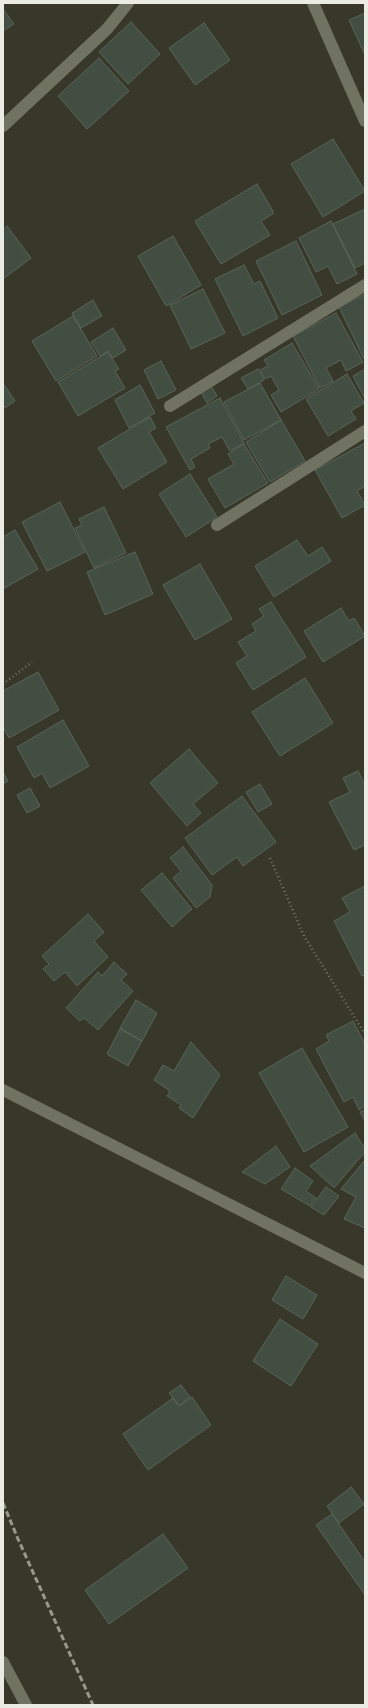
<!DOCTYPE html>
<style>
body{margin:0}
#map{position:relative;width:368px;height:1708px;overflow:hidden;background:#373829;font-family:"Sofia Sans Condensed",sans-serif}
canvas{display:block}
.frame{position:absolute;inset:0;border:4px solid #eaebe2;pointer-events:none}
</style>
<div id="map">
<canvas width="368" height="1708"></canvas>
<div class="frame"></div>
</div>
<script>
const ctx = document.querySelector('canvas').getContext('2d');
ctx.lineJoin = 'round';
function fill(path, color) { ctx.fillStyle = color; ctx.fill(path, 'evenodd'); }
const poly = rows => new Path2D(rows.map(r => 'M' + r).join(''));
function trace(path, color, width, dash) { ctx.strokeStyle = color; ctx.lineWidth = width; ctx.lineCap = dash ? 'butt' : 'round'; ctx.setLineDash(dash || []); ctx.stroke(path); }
const building = poly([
 [3,9,14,24,3,31,3,9],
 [365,13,365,55,349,20,365,13],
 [131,22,160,54,128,84,99,52,131,22],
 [204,23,230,60,195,85,169,48,204,23],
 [99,58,129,91,87,129,58,96,99,58],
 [333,139,365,191,323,217,291,164,333,139],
 [257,184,274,213,261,221,270,235,221,264,195,221,257,184],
 [365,209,365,263,355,268,333,224,365,209],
 [331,221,357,274,337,284,328,266,316,272,299,238,331,221],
 [7,226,31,258,3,279,3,230,7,226],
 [173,236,201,285,166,306,138,256,173,236],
 [296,241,322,295,282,315,256,261,296,241],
 [244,265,254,284,260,281,278,318,243,336,215,279,244,265],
 [203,289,225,333,191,349,170,305,203,289],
 [365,294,365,359,364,359,339,307,365,294],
 [93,300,102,316,81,328,72,313,93,300],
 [336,313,363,362,346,371,341,360,326,368,333,381,320,388,293,336,336,313],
 [73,316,97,356,56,381,32,341,73,316],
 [113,328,126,350,113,358,108,351,100,356,91,342,113,328],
 [292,343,319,389,281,412,271,395,279,390,271,376,265,379,260,370,268,366,264,360,292,343],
 [108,352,119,369,115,371,125,388,78,416,58,382,108,352],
 [161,361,176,390,158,399,144,370,161,361],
 [258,369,264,380,248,389,241,378,258,369],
 [365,369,365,399,353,376,365,369],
 [347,374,364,403,351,411,356,419,328,436,306,399,347,374],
 [3,383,15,401,3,409,3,383],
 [260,383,281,420,244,440,224,402,260,383],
 [210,384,217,396,207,403,200,390,210,384],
 [140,385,155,413,129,428,115,400,140,385],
 [220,398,244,443,230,451,222,437,208,444,210,448,191,459,195,467,190,470,166,427,220,398],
 [150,417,156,428,149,432,167,462,123,489,98,448,150,417],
 [281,420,305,461,270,482,246,442,281,420],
 [365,443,365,486,357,491,365,505,342,518,315,470,365,443],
 [244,444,268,483,225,508,208,479,234,464,228,454,244,444],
 [190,474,217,517,186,537,159,494,190,474],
 [60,502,85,552,47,571,22,522,60,502],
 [104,507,126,553,94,568,75,528,82,525,79,519,104,507],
 [15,530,38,569,3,589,3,537,15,530],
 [297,540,308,556,322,547,331,561,274,597,255,566,297,540],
 [135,552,153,594,105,615,87,572,135,552],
 [200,564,232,619,195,640,163,585,200,564],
 [271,602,306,657,253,690,236,663,247,656,238,642,256,631,252,624,264,616,259,609,271,602],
 [341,608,349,621,354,618,365,636,323,662,304,631,341,608],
 [38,672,59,710,9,738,3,727,3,691,38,672],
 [305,678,333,723,280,756,252,712,305,678],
 [63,720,89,766,50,788,42,773,34,778,17,747,63,720],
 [189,749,218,783,193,804,201,813,187,826,150,783,189,749],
 [358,771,365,785,365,845,354,850,329,802,350,792,343,778,358,771],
 [3,772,8,781,3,784,3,772],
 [260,784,272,804,258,812,246,792,260,784],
 [30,788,40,806,27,813,17,795,30,788],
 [242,796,276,842,243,866,237,857,212,875,185,838,242,796],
 [183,847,212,885,210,897,196,908,173,878,181,871,170,858,183,847],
 [162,873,192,909,172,927,141,890,162,873],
 [365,886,365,975,362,976,334,921,350,912,342,898,365,886],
 [88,914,104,932,94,941,108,957,77,986,65,972,54,981,43,969,49,964,42,956,88,914],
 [114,962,127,974,121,980,133,991,98,1030,84,1018,80,1021,66,1008,98,972,102,976,114,962],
 [136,1000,157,1013,142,1041,120,1028,136,1000],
 [353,1021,365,1044,365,1106,359,1110,353,1097,344,1102,316,1049,329,1041,326,1035,353,1021],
 [120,1029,142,1041,128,1066,107,1054,120,1029],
 [191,1042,220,1075,193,1118,179,1108,181,1105,167,1096,170,1091,154,1080,163,1065,174,1071,191,1042],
 [302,1048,348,1127,304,1152,259,1073,302,1048],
 [365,1110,365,1121,360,1112,365,1110],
 [355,1133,365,1149,365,1152,334,1188,310,1166,355,1133],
 [276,1146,290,1167,265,1184,242,1172,276,1146],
 [365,1160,365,1228,344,1219,356,1197,341,1189,365,1160],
 [295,1168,313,1181,306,1191,316,1198,310,1206,281,1189,295,1168],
 [326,1187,339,1196,324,1215,311,1207,326,1187],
 [286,1276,317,1295,303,1319,272,1300,286,1276],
 [280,1319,318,1344,291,1386,253,1361,280,1319],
 [181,1385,190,1397,179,1406,169,1393,181,1385],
 [192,1397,211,1425,148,1470,123,1434,173,1398,179,1406,192,1397],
 [351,1487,364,1504,339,1523,327,1506,351,1487],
 [332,1514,365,1562,365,1595,316,1525,332,1514],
 [163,1534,188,1568,109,1624,85,1590,163,1534]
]);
fill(building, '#434e42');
trace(building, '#596558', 1);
trace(poly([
 [3,684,32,662],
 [270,858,304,936,365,1034]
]), '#76776b', 2.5, [1, 3]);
trace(poly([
 [313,3,365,121],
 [3,126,107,29,128,3],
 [170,406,365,285],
 [217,525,365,431],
 [3,1090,365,1273],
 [3,1662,26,1705]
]), '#707262', 12);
trace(poly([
 [3,1503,18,1539,93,1705]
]), '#98998e', 3, [6, 3]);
</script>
